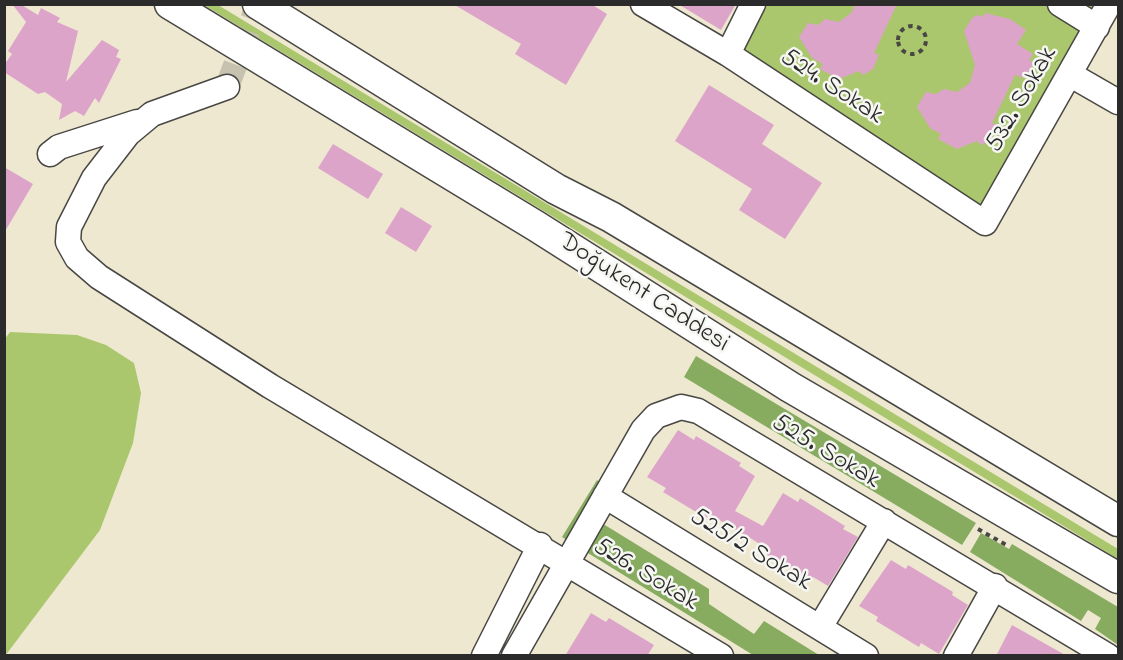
<!DOCTYPE html>
<meta charset="utf-8">
<style>
body{margin:0}
#map{position:relative;width:1123px;height:660px;overflow:hidden;background:#eee8d0;font-family:"Indie Flower",sans-serif}
canvas{display:block}
.frame{position:absolute;inset:0;border:6px solid #2b2b2b;pointer-events:none}
</style>
<div id="map">
<canvas width="1123" height="660"></canvas>
<div class="frame"></div>
</div>
<script>
const ctx = document.querySelector('canvas').getContext('2d');
ctx.lineJoin = 'round';
function fill(path, color) { ctx.fillStyle = color; ctx.fill(path, 'evenodd'); }
const poly = rows => new Path2D(rows.map(r => 'M' + r).join(''));
function trace(path, color, width, dash) { ctx.strokeStyle = color; ctx.lineWidth = width; ctx.lineCap = dash ? 'butt' : 'round'; ctx.setLineDash(dash || []); ctx.stroke(path); }
function drawText(font, color, halo, rows, align = 'center') {
  ctx.font = font + ' "Indie Flower",sans-serif'; ctx.lineWidth = 5; ctx.setLineDash([]); ctx.textBaseline = 'middle'; ctx.strokeStyle = halo; ctx.fillStyle = color; for (const [text, x, y, turn = 0] of rows) {
    ctx.save(); ctx.translate(x, y); ctx.rotate((+turn || 0) * Math.PI / 180); ctx.textAlign = isNaN(turn) ? turn : align; if (halo) ctx.strokeText(text, 0, 0); ctx.fillText(text, 0, 0); ctx.restore();
  }
}
fill(poly([
 [204,5,218,5,1118,549,1118,559],
 [753,5,1109,5,985,223,728,54],
 [10,332,77,335,106,345,134,363,141,393,133,443,100,530,5,656,4,340]
]), '#aac76d');
fill(poly([
 [696,356,976,523,962,545,684,377],
 [597,480,601,484,587,514,709,589,709,604,754,634,764,621,819,655,753,655,562,537],
 [981,533,1009,549,1012,544,1118,607,1118,645,1095,629,1101,618,1088,610,1081,621,970,552]
]), '#87ac60');
fill(poly([
 [12,4,20,4,38,15,41,8,60,18,57,22,78,31,66,82,102,40,119,50,116,57,121,59,99,103,95,98,84,116,75,111,59,120,62,104,45,92,38,94,4,72,4,65,12,54,8,51,26,22],
 [453,4,591,4,607,14,566,85,515,54,521,44],
 [678,4,736,4,721,30],
 [856,4,897,4,874,53,879,55,873,69,863,75,859,71,839,79,820,69,823,64,812,58,799,37,808,23,818,25,825,19,839,22,851,13],
 [985,13,1010,19,1026,30,1017,44,1033,54,1029,60,1034,63,1025,78,1015,75,992,123,997,125,991,139,981,145,977,141,957,149,938,139,941,134,930,128,917,107,926,92,936,94,944,89,957,92,970,83,975,65,964,31,972,18,977,15,983,17],
 [709,85,774,125,762,144,822,183,785,239,739,210,752,189,675,141],
 [333,144,383,174,368,199,318,168],
 [4,167,33,184,4,233],
 [401,207,432,226,416,252,385,233],
 [678,430,694,440,696,436,741,463,739,466,755,476,735,511,763,526,783,493,798,502,800,498,845,526,843,529,858,537,828,586,813,577,811,581,767,555,770,551,752,539,709,514,706,518,663,492,666,488,647,477],
 [891,560,906,569,908,565,953,592,952,595,968,605,939,654,921,643,919,647,876,621,878,617,859,606],
 [591,613,606,622,609,618,654,645,647,656,565,656],
 [1012,625,1067,656,996,656]
]), '#dda4ca');
trace(poly([
 [227,87,258,4]
]), '#c7c2af', 24, [24, 12]);
const minor = poly([
 [643,4,728,54,985,223,1109,4],
 [1060,4,1097,27],
 [728,54,753,4],
 [1071,75,1118,102],
 [227,87,152,114,128,134,94,178,69,227,68,242,77,258,99,277,270,386,721,656],
 [50,154,59,147,137,122],
 [605,496,866,656],
 [820,627,884,521],
 [484,656,540,545],
 [514,656,643,430,656,416,681,407,698,411,1108,656],
 [956,656,995,586]
]);
const major = poly([
 [170,4,536,226,790,387,1118,578],
 [258,4,556,189,611,217,1118,521]
]);
trace(minor, '#484744', 27);
trace(major, '#484744', 33);
trace(poly([
 '898 40a14 14 0 1 1 28 0a14 14 0 1 1-28 0Z',
 [978,529,1008,546]
]), '#484744', 4, [4.5, 4.5]);
trace(minor, '#fff', 24);
trace(major, '#fff', 30);
drawText('26px', '#2b2b2b', '#f6f6f2', [
 ["524. Sokak",831,88,33],
 ["532. Sokak",1023,100,-60],
 ["Doğukent Caddesi",643,294,33],
 ["525. Sokak",825,453,31],
 ["525/2 Sokak",750,551,31],
 ["526. Sokak",645,576,31]
]);
</script>
